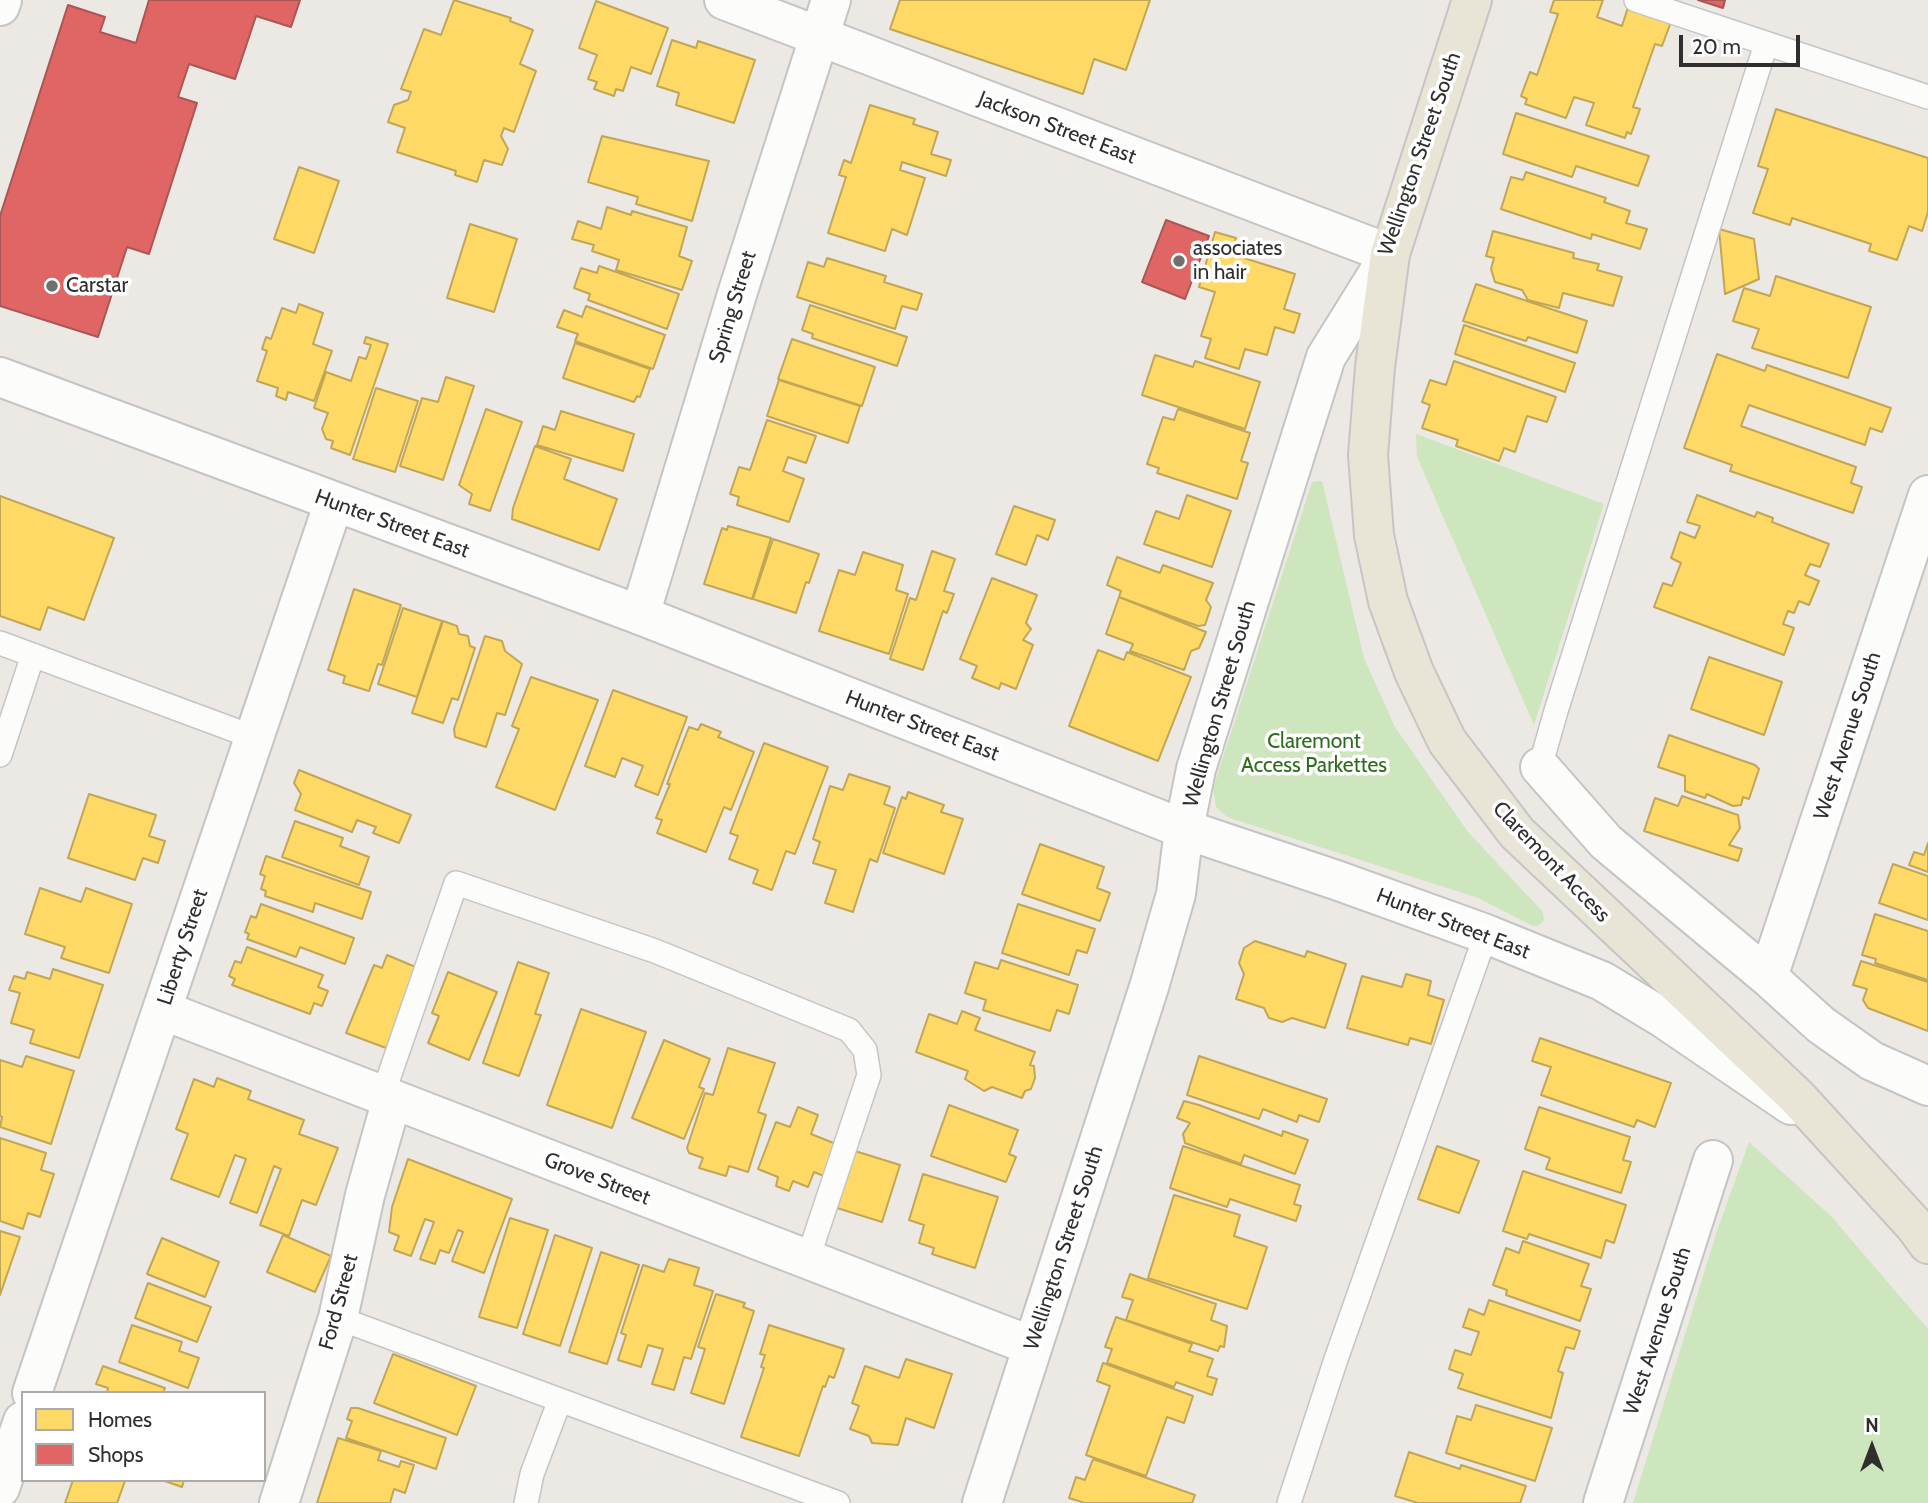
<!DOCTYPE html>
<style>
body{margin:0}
#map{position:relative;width:1928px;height:1503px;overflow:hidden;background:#ece8e4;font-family:Cabin,sans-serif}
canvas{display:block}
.legend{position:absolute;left:21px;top:1391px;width:245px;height:91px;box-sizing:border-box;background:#fff;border:2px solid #ababab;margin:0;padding:9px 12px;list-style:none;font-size:21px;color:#2e2e2e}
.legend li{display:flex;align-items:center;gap:14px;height:35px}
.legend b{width:35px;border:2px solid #ababab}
.north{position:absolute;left:1837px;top:1412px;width:70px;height:70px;-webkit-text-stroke:5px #fff;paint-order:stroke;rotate:0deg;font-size:19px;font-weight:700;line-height:28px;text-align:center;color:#2e2e2e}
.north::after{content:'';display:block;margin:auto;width:24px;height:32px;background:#2e2e2e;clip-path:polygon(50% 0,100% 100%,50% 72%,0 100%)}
.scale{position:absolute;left:1679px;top:35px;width:121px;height:32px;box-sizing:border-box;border:4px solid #2e2e2e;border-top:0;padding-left:9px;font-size:21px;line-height:24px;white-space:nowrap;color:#2e2e2e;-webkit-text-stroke:5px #fff;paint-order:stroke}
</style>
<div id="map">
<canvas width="1928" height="1503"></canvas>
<ul class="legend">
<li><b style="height:19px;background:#ffd966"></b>Homes</li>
<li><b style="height:19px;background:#e06666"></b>Shops</li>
</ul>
<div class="north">N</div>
<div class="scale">20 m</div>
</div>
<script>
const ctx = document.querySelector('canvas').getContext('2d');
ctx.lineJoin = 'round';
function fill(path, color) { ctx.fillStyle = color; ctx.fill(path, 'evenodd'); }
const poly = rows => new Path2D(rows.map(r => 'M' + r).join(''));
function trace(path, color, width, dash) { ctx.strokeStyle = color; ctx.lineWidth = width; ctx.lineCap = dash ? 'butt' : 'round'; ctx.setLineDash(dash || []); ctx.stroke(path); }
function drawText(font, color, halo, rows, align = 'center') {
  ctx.font = font + ' Cabin,sans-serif'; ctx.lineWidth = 7; ctx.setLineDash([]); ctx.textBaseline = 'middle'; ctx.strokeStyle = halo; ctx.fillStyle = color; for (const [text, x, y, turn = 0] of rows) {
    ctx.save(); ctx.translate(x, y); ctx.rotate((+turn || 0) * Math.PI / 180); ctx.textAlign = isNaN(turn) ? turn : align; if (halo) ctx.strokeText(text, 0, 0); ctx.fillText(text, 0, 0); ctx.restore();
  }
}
fill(poly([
 [1416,434,1604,504,1534,725,1417,457],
 [1322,481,1364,658,1395,727,1468,832,1543,912,1544,920,1538,926,1533,926,1478,898,1227,817,1216,807,1213,788,1312,482],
 [1749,1142,1831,1216,1928,1329,1928,1503,1633,1503,1717,1231]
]), '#cee6be');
const homes = poly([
 [454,0,511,18,510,21,533,30,520,64,536,71,514,132,504,128,501,136,508,149,502,165,484,160,477,182,455,175,456,171,397,152,405,128,388,122,394,105,408,100,411,92,401,89,424,29,441,35,454,0],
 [900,0,1150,0,1126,70,1094,59,1083,94,890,29,900,0],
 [1554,0,1603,0,1597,17,1622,26,1629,4,1672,19,1662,46,1655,44,1633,107,1640,109,1631,134,1627,132,1625,138,1586,125,1594,103,1574,97,1566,118,1525,104,1527,99,1521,96,1530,72,1537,75,1558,14,1550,12,1554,0],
 [596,1,668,28,651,74,631,67,623,91,616,89,614,96,594,89,597,82,588,79,597,55,579,48,596,1],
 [672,40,696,48,698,41,755,60,734,123,676,105,679,93,657,86,672,40],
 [870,105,915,119,913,124,938,132,931,154,951,160,946,176,902,162,900,170,925,178,907,235,892,229,885,251,828,233,846,177,839,175,844,160,851,163,870,105],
 [1776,109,1928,158,1928,212,1922,231,1909,226,1897,260,1869,251,1871,244,1792,218,1790,225,1753,213,1768,169,1758,166,1776,109],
 [1516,113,1649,156,1638,186,1576,166,1572,177,1503,154,1516,113],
 [602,136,709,161,692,221,636,204,638,197,588,182,602,136],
 [299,167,339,181,314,253,274,239,299,167],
 [1526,172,1606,198,1604,202,1630,211,1626,223,1647,229,1640,249,1592,234,1591,239,1501,209,1511,177,1523,180,1526,172],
 [607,207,631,215,632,211,687,227,679,256,692,261,682,290,616,270,619,260,592,251,594,245,572,239,578,221,601,229,607,207],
 [470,224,517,239,494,312,447,298,470,224],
 [1719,229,1754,239,1759,279,1725,294,1719,229],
 [1493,231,1574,253,1573,258,1599,264,1597,270,1622,277,1613,306,1563,293,1559,308,1528,300,1522,290,1495,282,1491,269,1494,258,1486,256,1493,231],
 [1215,232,1236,238,1231,254,1295,274,1284,309,1300,314,1294,333,1275,327,1267,355,1245,349,1239,369,1205,358,1211,339,1201,336,1215,292,1199,287,1215,232],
 [827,258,886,276,884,282,922,294,917,310,902,306,895,329,797,297,808,262,824,267,827,258],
 [599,266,679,294,667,329,588,300,590,294,574,288,581,268,597,273,599,266],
 [1776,276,1871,307,1848,378,1752,348,1759,329,1733,321,1744,288,1770,296,1776,276],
 [1476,284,1587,321,1577,353,1528,337,1526,341,1463,321,1476,284],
 [299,304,323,313,313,344,332,351,314,401,288,392,286,400,276,396,278,388,257,381,267,351,262,349,266,337,271,339,282,308,296,313,299,304],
 [810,305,907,337,897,366,812,338,813,334,802,330,810,305],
 [586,306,665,335,653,369,575,341,578,334,557,327,564,310,582,317,586,306],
 [1464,325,1575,363,1565,392,1455,354,1464,325],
 [366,337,388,344,350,455,331,448,333,441,326,439,322,429,328,413,314,408,326,372,351,381,359,357,366,359,371,345,364,343,366,337],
 [792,339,875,367,862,406,778,379,792,339],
 [575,343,650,369,640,397,637,396,634,402,563,378,575,343],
 [1717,354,1765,371,1767,365,1891,408,1882,432,1870,428,1865,445,1749,405,1741,426,1856,467,1851,483,1862,487,1853,513,1730,471,1732,465,1684,448,1717,354],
 [1155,355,1193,367,1195,361,1260,382,1245,429,1142,395,1155,355],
 [1454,361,1556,397,1547,422,1527,416,1515,452,1504,448,1499,461,1456,446,1458,440,1422,428,1430,405,1422,402,1430,380,1446,385,1454,361],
 [446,377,474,386,443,480,400,466,422,398,438,402,446,377],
 [779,380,860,406,848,443,767,416,779,380],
 [376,388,418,401,395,472,353,459,376,388],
 [486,409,522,422,490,511,469,504,472,494,459,485,486,409],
 [1178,409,1250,433,1241,461,1248,463,1237,499,1157,473,1159,468,1147,464,1163,417,1174,420,1178,409],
 [561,411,634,434,623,471,537,445,543,426,555,430,561,411],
 [767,420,816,436,806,463,788,457,783,471,804,479,789,522,737,505,739,497,730,494,739,467,750,470,767,420],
 [535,446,571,459,564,479,617,499,599,550,512,519,513,508,535,446],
 [1187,495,1231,511,1212,567,1144,544,1156,511,1179,519,1187,495],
 [1697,495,1755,517,1757,512,1773,518,1772,522,1829,544,1820,567,1810,564,1805,575,1819,581,1809,605,1799,601,1794,613,1788,611,1783,624,1794,628,1784,655,1654,607,1663,583,1672,586,1681,563,1671,558,1680,532,1695,538,1700,526,1687,522,1697,495],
 [0,496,114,538,84,620,48,607,40,630,0,616,0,496],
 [1014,506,1055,520,1048,540,1037,535,1026,565,996,554,1014,506],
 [728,526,771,538,752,599,704,584,722,528,727,530,728,526],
 [773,539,819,554,809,583,806,582,796,613,753,599,773,539],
 [932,551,955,559,944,591,954,594,947,613,943,611,923,670,890,659,910,598,916,600,932,551],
 [863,552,903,565,896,590,908,594,889,654,819,631,839,570,855,575,863,552],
 [1117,557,1160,573,1163,565,1213,583,1206,600,1211,607,1205,625,1198,626,1119,597,1121,591,1107,585,1117,557],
 [992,578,1037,595,1026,623,1031,629,1023,640,1033,645,1016,689,1001,683,999,689,972,678,977,666,960,659,992,578],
 [354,589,401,605,382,665,378,664,369,691,343,683,345,676,328,670,354,589],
 [1119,597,1206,632,1199,648,1191,651,1184,670,1130,651,1133,644,1106,634,1119,597],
 [403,608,442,621,417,697,378,684,403,608],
 [443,621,457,626,459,634,468,636,470,646,475,648,458,700,452,698,443,723,412,713,443,621],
 [485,636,502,641,505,651,522,664,505,715,497,713,486,747,455,737,454,729,485,636],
 [1098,650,1124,660,1127,652,1191,677,1158,761,1069,726,1098,650],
 [1709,657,1782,682,1764,735,1691,709,1709,657],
 [531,677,598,700,555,810,496,787,519,729,512,726,531,677],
 [613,690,687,717,658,795,635,786,643,766,622,758,615,777,585,766,613,690],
 [701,724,721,732,718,737,754,752,731,810,724,807,706,852,657,833,662,820,656,818,670,784,667,784,689,727,698,730,701,724],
 [1669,735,1755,765,1759,769,1749,799,1743,797,1741,805,1733,806,1707,794,1705,798,1685,791,1685,776,1658,767,1669,735],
 [764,743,828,767,795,854,786,851,772,890,753,883,758,870,729,859,738,836,730,833,764,743],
 [299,770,411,815,399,843,373,833,376,827,357,820,352,832,295,810,301,794,294,783,299,770],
 [849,774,890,787,884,804,895,808,877,862,870,859,853,912,825,903,836,870,813,863,820,842,813,839,830,786,843,790,849,774],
 [908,792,944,805,941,812,963,819,944,874,883,853,902,797,906,799,908,792],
 [89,794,156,815,149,836,165,841,158,863,143,858,135,880,68,858,89,794],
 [1682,796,1738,815,1740,828,1729,845,1742,849,1738,861,1644,831,1655,798,1678,806,1682,796],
 [295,821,343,838,340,846,369,857,359,885,282,857,295,821],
 [1928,843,1928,872,1909,865,1914,852,1924,855,1928,843],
 [1040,844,1104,867,1097,888,1110,893,1100,921,1022,894,1040,844],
 [266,856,371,892,362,919,315,903,313,912,265,896,266,891,261,889,265,876,260,874,266,856],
 [1893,864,1928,876,1928,920,1879,903,1893,864],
 [40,888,81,902,86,888,132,904,109,973,61,958,65,947,25,934,40,888],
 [261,904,354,938,345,964,300,947,296,957,247,939,249,934,245,932,251,916,256,918,261,904],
 [1018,904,1095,929,1087,953,1077,950,1069,975,1002,953,1018,904],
 [1875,914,1928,931,1928,980,1875,963,1876,959,1862,955,1875,914],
 [1255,941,1305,957,1307,951,1346,964,1325,1028,1292,1018,1282,1022,1269,1018,1264,1008,1236,999,1244,974,1239,963,1244,948,1255,941],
 [247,947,323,975,318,987,328,991,322,1006,314,1003,310,1014,232,985,235,979,229,976,235,961,241,963,247,947],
 [387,955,418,968,386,1048,346,1033,374,965,382,968,387,955],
 [1001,960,1078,985,1069,1014,1057,1010,1050,1031,983,1010,986,1000,965,993,975,962,998,969,1001,960],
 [1861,961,1928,982,1928,1031,1868,1008,1863,1000,1867,989,1853,985,1861,961],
 [518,962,549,973,535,1014,541,1015,519,1076,483,1063,518,962],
 [53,969,103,985,79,1058,30,1043,34,1030,11,1023,20,993,9,990,14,976,25,979,27,972,50,979,53,969],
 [448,972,497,992,469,1060,428,1043,439,1016,432,1013,448,972],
 [1406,974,1431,981,1428,995,1444,1000,1431,1044,1410,1038,1408,1045,1347,1028,1362,976,1402,987,1406,974],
 [581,1009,646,1032,612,1128,547,1105,581,1009],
 [962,1011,980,1018,975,1030,1035,1052,1030,1065,1034,1066,1035,1078,1031,1089,1025,1091,1022,1098,992,1087,984,1091,965,1079,968,1071,916,1052,929,1014,957,1024,962,1011],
 [1540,1038,1671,1083,1655,1127,1637,1120,1634,1127,1541,1095,1551,1067,1532,1061,1540,1038],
 [664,1040,710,1059,699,1087,704,1089,684,1139,632,1118,664,1040],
 [728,1048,775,1063,758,1112,766,1115,748,1172,729,1166,726,1176,699,1168,703,1158,689,1153,687,1148,705,1093,713,1095,728,1048],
 [26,1056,74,1071,51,1144,0,1127,2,1117,0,1116,0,1060,22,1067,26,1056],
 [1199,1056,1327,1099,1319,1122,1299,1115,1297,1122,1263,1109,1259,1119,1187,1095,1199,1056],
 [217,1078,251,1091,248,1099,304,1120,299,1134,338,1148,316,1205,302,1200,289,1236,260,1225,281,1169,274,1166,257,1213,230,1203,246,1159,235,1155,219,1197,171,1179,188,1134,176,1129,194,1079,214,1087,217,1078],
 [1184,1101,1199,1105,1282,1136,1283,1131,1308,1140,1295,1174,1244,1155,1241,1164,1185,1143,1183,1134,1190,1123,1177,1118,1184,1101],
 [949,1105,1018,1130,1009,1154,1016,1157,1006,1182,931,1156,949,1105],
 [798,1107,818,1115,811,1134,841,1146,829,1178,814,1172,808,1187,793,1181,789,1191,776,1186,778,1177,758,1169,776,1122,790,1127,798,1107],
 [1539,1107,1630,1137,1623,1160,1631,1162,1621,1193,1546,1169,1550,1158,1525,1149,1539,1107],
 [0,1138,46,1153,41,1170,54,1174,40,1217,28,1213,23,1229,0,1221,0,1138],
 [1183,1146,1300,1185,1294,1204,1301,1206,1296,1221,1230,1199,1227,1207,1170,1188,1183,1146],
 [1437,1146,1479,1161,1459,1213,1418,1199,1437,1146],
 [855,1151,900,1165,882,1222,837,1208,855,1151],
 [408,1159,512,1199,484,1273,452,1261,463,1232,458,1230,449,1253,440,1250,435,1264,420,1259,434,1222,425,1219,411,1256,394,1250,399,1236,389,1232,392,1207,408,1159],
 [1523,1171,1626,1205,1614,1243,1606,1240,1601,1258,1529,1234,1527,1239,1503,1231,1523,1171],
 [923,1174,998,1197,975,1268,932,1254,934,1248,919,1243,924,1225,909,1220,923,1174],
 [1174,1195,1240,1215,1234,1236,1267,1247,1247,1309,1148,1278,1174,1195],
 [510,1218,548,1230,517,1328,479,1317,510,1218],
 [0,1231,20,1237,0,1295,0,1231],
 [283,1235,331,1256,315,1292,267,1272,283,1235],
 [555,1235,592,1248,560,1346,523,1334,555,1235],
 [162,1238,219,1262,205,1297,147,1274,162,1238],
 [1523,1241,1589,1264,1581,1286,1591,1289,1580,1321,1506,1295,1507,1290,1493,1285,1506,1248,1519,1253,1523,1241],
 [601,1252,639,1265,607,1364,569,1352,601,1252],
 [669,1259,699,1268,694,1285,713,1291,691,1359,684,1357,674,1390,652,1384,663,1349,648,1345,641,1367,618,1360,626,1335,621,1333,643,1265,664,1272,669,1259],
 [1130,1274,1216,1304,1211,1320,1227,1326,1224,1347,1220,1346,1218,1351,1126,1320,1133,1300,1122,1297,1130,1274],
 [148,1283,211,1307,197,1342,135,1318,148,1283],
 [716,1294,745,1303,743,1307,754,1311,724,1404,691,1393,705,1349,698,1347,716,1294],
 [1489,1300,1580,1331,1574,1349,1566,1347,1558,1371,1563,1373,1551,1418,1458,1388,1463,1374,1449,1369,1455,1350,1471,1355,1479,1332,1463,1327,1469,1309,1484,1315,1489,1300],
 [1116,1317,1192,1344,1189,1351,1213,1359,1207,1376,1217,1379,1212,1395,1176,1382,1174,1387,1107,1363,1112,1349,1105,1347,1116,1317],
 [132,1325,182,1342,179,1351,199,1358,188,1388,119,1362,132,1325],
 [769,1325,844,1349,834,1378,829,1376,825,1387,823,1386,799,1456,741,1437,764,1368,761,1367,765,1355,760,1354,769,1325],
 [393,1354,476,1386,457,1435,374,1403,393,1354],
 [906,1359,952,1374,934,1428,906,1418,898,1445,872,1443,869,1436,850,1429,859,1406,852,1403,865,1366,899,1378,906,1359],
 [1103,1363,1193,1396,1184,1423,1167,1417,1146,1476,1086,1455,1110,1386,1097,1381,1103,1363],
 [103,1366,165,1388,163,1393,107,1393,108,1388,96,1384,103,1366],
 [1476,1405,1552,1428,1535,1481,1446,1453,1457,1416,1471,1420,1476,1405],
 [351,1408,358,1408,446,1438,436,1469,346,1438,352,1421,347,1419,351,1408],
 [338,1438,381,1451,378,1460,399,1467,401,1461,414,1465,405,1493,394,1489,390,1503,317,1503,338,1438],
 [1409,1452,1460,1469,1461,1465,1526,1486,1520,1503,1418,1503,1395,1496,1409,1452],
 [1093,1459,1195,1495,1192,1503,1085,1503,1069,1498,1076,1477,1085,1480,1093,1459],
 [73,1480,123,1480,125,1481,117,1503,65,1503,73,1480],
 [162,1480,184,1480,182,1487,162,1480]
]);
fill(homes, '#ffd966');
trace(homes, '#c0a655', 2);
const shops = poly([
 [149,0,300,0,291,27,256,16,235,79,189,64,178,97,197,103,149,254,127,247,98,337,0,306,0,216,68,5,105,17,100,32,136,43,149,0],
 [1698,0,1725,0,1723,8,1698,0],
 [1166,220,1209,236,1185,299,1142,282,1166,220]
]);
fill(shops, '#e06666');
trace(shops, '#ab5555', 2);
const service = poly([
 [1636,0,1928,97],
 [0,643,253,737],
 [0,755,33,655],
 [1540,767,1556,711,1766,44],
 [383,1094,456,883,655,951,849,1030,865,1050,869,1075,807,1261],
 [338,1318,838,1503],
 [526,1503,532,1474,560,1400],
 [1289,1503,1335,1362,1486,934]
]);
const minor = poly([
 [0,6,2,0],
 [640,615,738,291,831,0],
 [1540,767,1606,842,1768,977,1821,1025,1872,1061,1928,1086],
 [1768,977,1928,495],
 [162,1010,1032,1346],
 [32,1393,334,502],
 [0,1488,23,1421],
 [279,1503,338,1318,365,1195,392,1099],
 [1603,1503,1713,1160]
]);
const tertiary = poly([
 [724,0,1390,254,1326,357,1196,769,1184,829,1176,894,1149,987,982,1503],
 [0,377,640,615,1184,829,1336,880,1486,934,1602,981,1663,1018,1791,1105]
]);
const primary = poly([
 [1472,0,1390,254,1375,367,1368,455,1374,535,1388,601,1414,672,1447,741,1517,833,1797,1097,1915,1226,1928,1244]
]);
trace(service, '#c5c4c5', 26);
trace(minor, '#c5c4c5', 42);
trace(tertiary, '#c5c4c5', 42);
trace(primary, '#c6c5c4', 42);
trace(service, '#fcfcfb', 23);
trace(minor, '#fcfcfb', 38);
trace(tertiary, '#fcfcfb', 38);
trace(primary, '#e8e4d6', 38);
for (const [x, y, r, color] of [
 [1179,261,7,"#706f6e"],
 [52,286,7,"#706f6e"]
]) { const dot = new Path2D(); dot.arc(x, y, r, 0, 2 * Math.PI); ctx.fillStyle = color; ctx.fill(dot); trace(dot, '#fff', 2.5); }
drawText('21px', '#2e2e2e', '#fff', [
 ["Jackson Street East",1057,128,21],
 ["Wellington Street South",1420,154,-71],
 ["Spring Street",733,307,-73],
 ["Hunter Street East",392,524,20],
 ["Wellington Street South",1220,704,-74],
 ["Hunter Street East",922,726,21],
 ["West Avenue South",1848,736,-72],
 ["Claremont Access",1551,862,46],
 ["Hunter Street East",1453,924,21],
 ["Liberty Street",183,947,-72],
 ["Grove Street",597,1179,21],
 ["Wellington Street South",1064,1248,-72],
 ["Ford Street",339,1302,-75],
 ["West Avenue South",1658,1331,-72]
]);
drawText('21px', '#2e2e2e', '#fff', [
 ["associates",1193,249],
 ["in hair",1193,273],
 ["Carstar",66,286]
], 'left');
drawText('21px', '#2c6e1b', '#fff', [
 ["Claremont",1314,742],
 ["Access Parkettes",1314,766]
]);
</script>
